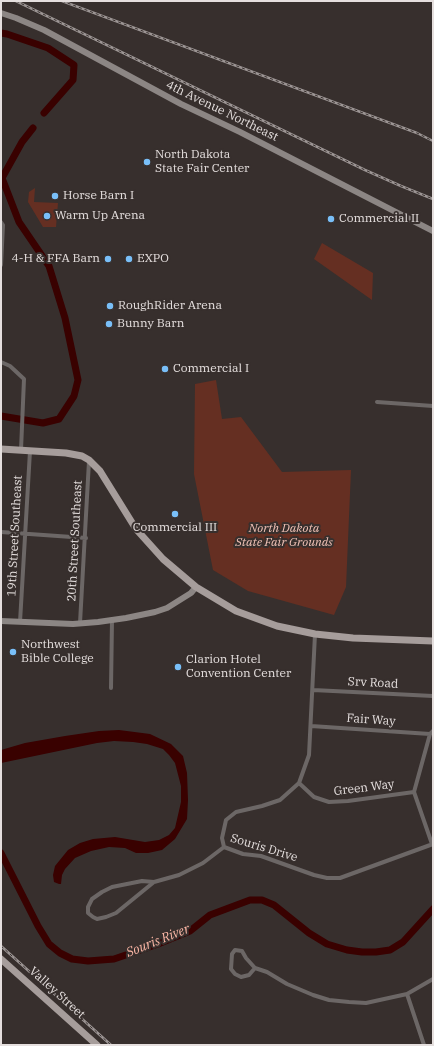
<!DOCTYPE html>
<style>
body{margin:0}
#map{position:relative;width:434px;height:1046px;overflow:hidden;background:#372f2d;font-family:"IBM Plex Serif",serif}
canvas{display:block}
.frame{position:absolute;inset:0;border:2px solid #e5dfde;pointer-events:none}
</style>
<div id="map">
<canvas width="434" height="1046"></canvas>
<div class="frame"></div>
</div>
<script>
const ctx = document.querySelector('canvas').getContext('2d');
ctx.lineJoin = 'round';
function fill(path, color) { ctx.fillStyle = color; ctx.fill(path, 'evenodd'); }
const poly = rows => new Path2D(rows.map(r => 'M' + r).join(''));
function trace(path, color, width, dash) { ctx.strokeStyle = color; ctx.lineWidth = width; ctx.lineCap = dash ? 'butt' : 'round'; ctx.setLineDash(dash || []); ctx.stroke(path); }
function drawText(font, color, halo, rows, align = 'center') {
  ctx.font = font + ' "IBM Plex Serif",serif'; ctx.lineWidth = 4; ctx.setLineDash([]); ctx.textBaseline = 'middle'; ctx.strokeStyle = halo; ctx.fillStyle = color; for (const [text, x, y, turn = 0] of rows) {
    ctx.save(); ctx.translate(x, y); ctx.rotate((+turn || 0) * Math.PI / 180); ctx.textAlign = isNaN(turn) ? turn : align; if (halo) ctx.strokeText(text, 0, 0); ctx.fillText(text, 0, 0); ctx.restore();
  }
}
fill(poly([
 [35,188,34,202,58,203,56,227,43,227,28,202,29,192],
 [322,243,373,273,372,300,314,259],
 [216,380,222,419,241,417,282,472,351,470,346,587,334,615,248,591,213,570,194,474,195,384]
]), '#652f22');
fill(poly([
 [119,730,150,734,171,744,183,756,187,773,188,800,187,819,175,839,162,850,148,853,136,853,125,848,109,847,91,851,75,858,65,869,62,875,61,884,59,884,54,882,53,875,55,866,68,850,80,843,93,839,115,837,145,842,159,840,169,835,175,828,181,802,181,786,175,763,169,755,163,749,147,744,133,742,114,741,97,743,1,763,1,750,25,743,65,736,99,731]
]), '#390100');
trace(poly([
 [1,33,7,34,48,48,74,65,73,80,44,113],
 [1,416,43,423,59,419,74,396,78,380,65,318,49,266,19,222,2,178,22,142,33,128],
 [1,853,38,926,49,944,60,953,72,959,88,961,114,959,158,944,190,931,210,915,250,900,262,900,274,905,309,933,327,944,347,950,362,952,376,952,390,950,403,942,433,909]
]), '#390100', 7);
trace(poly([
 [1,222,3,225,1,265],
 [1,362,10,366,24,379,21,450],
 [377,402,433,406],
 [1,532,86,538],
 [20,622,30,451],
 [80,623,89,461],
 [111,688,112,620],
 [313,690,433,696],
 [311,726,430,734],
 [299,783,314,797,329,802,348,801,414,792],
 [432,844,414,792,430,734,433,731],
 [224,847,222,838,226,820,236,812,262,806,280,800,299,783,309,755,315,634],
 [224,847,243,854,261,856,314,875,327,878,340,878,433,844],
 [154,882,142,881,112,887,102,892,92,899,88,907,88,913,93,917,97,919,106,917,116,913,154,882,179,875,203,863,224,847],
 [235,950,242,951,246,958,255,968,249,975,241,977,235,974,231,969,232,954,235,950],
 [255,968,267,972,287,984,313,995,329,1000,349,1002,366,1003,407,994,433,979],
 [407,994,424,1045]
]), '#6c6766', 4);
trace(poly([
 [1,13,16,18,44,30,181,104,240,132,433,231],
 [1,621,73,624,98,622,126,618,155,612,167,608,191,593,196,587]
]), '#8c8684', 6);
trace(poly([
 [1,449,66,453,82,456,89,460,100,471,136,529,163,559,196,587,236,611,277,626,315,634,353,638,433,641],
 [1,959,97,1045]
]), '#a69d9b', 7);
const rail = poly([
 [16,1,365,170,401,186,433,199],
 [62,1,417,133,433,141],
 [1,946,111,1045]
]);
trace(rail, '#9c9594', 2.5);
trace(rail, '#372f2d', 1, [3]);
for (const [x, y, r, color] of [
 [147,162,4,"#79bff8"],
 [55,196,4,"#79bff8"],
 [47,216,4,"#79bff8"],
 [331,219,4,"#79bff8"],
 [108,259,4,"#79bff8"],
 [129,259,4,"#79bff8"],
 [110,306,4,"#79bff8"],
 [109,324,4,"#79bff8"],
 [165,369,4,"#79bff8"],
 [175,514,4,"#79bff8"],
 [13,652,4,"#79bff8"],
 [178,667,4,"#79bff8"]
]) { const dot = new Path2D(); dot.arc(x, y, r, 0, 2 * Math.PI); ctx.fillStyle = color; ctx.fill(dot); trace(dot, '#372f2d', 1.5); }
drawText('12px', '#e5dfde', '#372f2d', [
 ["4th Avenue Northeast",222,111,26],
 ["19th Street Southeast",15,536,-87],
 ["20th Street Southeast",75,541,-87],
 ["Srv Road",373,683,3],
 ["Fair Way",371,720,4],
 ["Green Way",364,788,-7],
 ["Souris Drive",264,848,17],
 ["Valley Street",57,993,42]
]);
drawText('12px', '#e5dfde', '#372f2d', [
 ["North Dakota",155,155],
 ["State Fair Center",155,169],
 ["Horse Barn I",63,196],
 ["Warm Up Arena",55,216],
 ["Commercial II",339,219],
 ["4-H & FFA Barn",100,259,"right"],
 ["EXPO",137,259],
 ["RoughRider Arena",118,306],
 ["Bunny Barn",117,324],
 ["Commercial I",173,369],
 ["Commercial III",175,528,"center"],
 ["Northwest",21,645],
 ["Bible College",21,659],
 ["Clarion Hotel",186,660],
 ["Convention Center",186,674]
], 'left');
drawText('italic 12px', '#f2c3b7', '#372f2d', [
 ["North Dakota",284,529],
 ["State Fair Grounds",284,543]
]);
drawText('italic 13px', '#feb8a7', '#372f2d', [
 ["Souris River",158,941,-22]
]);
</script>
